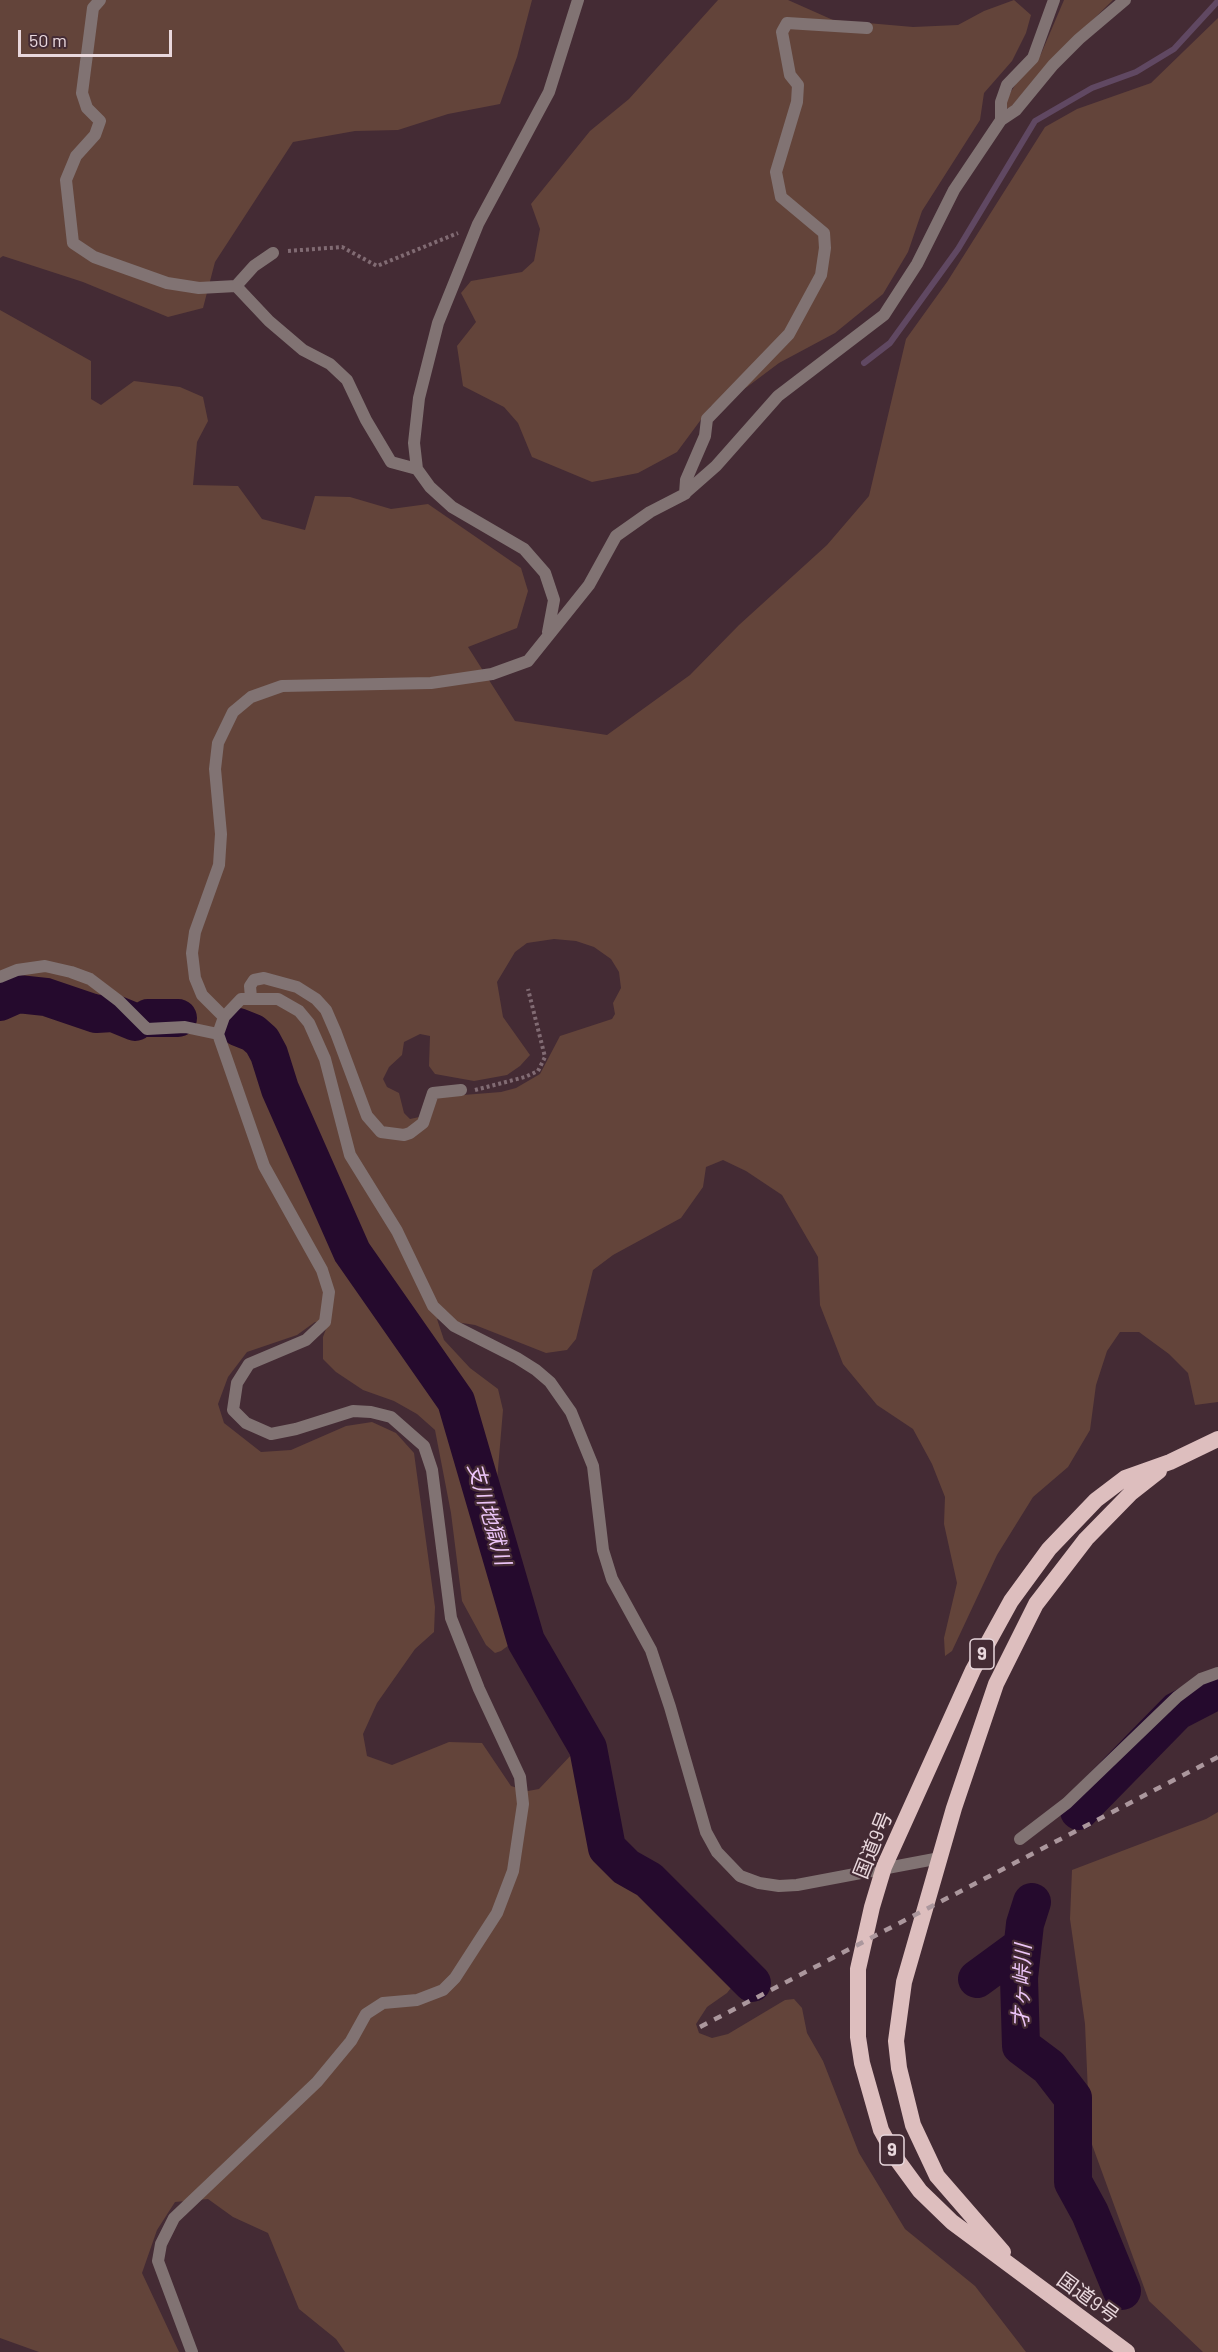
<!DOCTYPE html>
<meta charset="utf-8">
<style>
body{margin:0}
#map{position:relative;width:1218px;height:2352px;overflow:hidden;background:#442b34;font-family:Barlow,sans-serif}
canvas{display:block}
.scale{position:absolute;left:18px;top:30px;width:154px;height:27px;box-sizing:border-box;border:3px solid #e9d8dd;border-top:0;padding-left:8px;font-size:18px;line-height:21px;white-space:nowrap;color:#e9d8dd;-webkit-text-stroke:4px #442b34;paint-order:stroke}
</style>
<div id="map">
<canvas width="1218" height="2352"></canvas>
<div class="scale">50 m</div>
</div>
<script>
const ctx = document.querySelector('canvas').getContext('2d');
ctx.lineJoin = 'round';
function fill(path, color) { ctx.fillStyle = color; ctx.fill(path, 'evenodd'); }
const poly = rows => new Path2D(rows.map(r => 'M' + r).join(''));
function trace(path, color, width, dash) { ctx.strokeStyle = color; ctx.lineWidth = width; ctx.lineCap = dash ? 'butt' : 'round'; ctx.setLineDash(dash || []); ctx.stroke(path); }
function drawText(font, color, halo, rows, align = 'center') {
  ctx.font = font + ' Barlow,"Noto Sans JP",sans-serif'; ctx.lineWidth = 4.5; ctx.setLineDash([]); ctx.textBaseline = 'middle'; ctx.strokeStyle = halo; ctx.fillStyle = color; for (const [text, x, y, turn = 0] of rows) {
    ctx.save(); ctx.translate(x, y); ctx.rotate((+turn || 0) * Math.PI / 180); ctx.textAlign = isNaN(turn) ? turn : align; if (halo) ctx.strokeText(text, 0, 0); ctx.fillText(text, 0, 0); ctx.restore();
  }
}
fill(poly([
 [0,0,532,0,517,57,500,104,448,114,398,130,355,131,293,142,215,262,203,308,168,317,83,282,3,256,0,258],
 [718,0,788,0,833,20,913,27,958,25,984,11,1014,0,1031,15,1026,33,1012,61,984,93,980,120,922,211,908,252,883,294,835,333,779,363,747,387,711,406,677,452,638,473,592,482,532,457,518,423,504,407,463,386,457,346,476,322,461,293,471,281,522,272,534,261,540,229,531,204,590,131,629,99],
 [1064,0,1113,0,1052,60,1010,108,1006,108,1007,98,1017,82,1041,54],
 [1218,18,1218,1402,1195,1405,1188,1373,1169,1354,1139,1332,1120,1332,1107,1351,1096,1385,1090,1430,1068,1467,1033,1497,997,1555,952,1651,945,1656,944,1638,957,1583,944,1524,945,1497,932,1464,913,1429,877,1405,843,1364,820,1305,818,1257,782,1195,746,1171,723,1160,706,1167,703,1187,681,1218,613,1255,593,1270,576,1339,567,1350,546,1353,475,1325,437,1319,444,1340,470,1368,498,1389,503,1410,495,1504,497,1559,511,1600,513,1629,509,1645,501,1651,495,1653,486,1645,462,1601,451,1513,435,1430,417,1414,394,1401,363,1390,336,1372,323,1359,323,1337,329,1321,315,1322,297,1335,247,1352,228,1377,218,1404,224,1423,261,1452,291,1450,346,1426,372,1422,396,1433,414,1453,435,1607,434,1632,415,1649,377,1703,363,1734,367,1756,392,1765,449,1742,482,1743,511,1786,528,1791,539,1789,573,1753,583,1751,587,1761,606,1859,648,1886,733,1972,734,1984,727,1993,707,2007,696,2024,699,2033,712,2038,728,2034,785,2000,794,1999,802,2008,807,2033,823,2061,859,2153,905,2229,975,2286,1026,2352,345,2352,336,2339,299,2309,268,2233,233,2217,208,2199,175,2202,157,2230,142,2273,179,2352,39,2352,0,2338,0,310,91,361,91,399,101,405,134,381,180,387,203,397,208,421,197,442,193,485,238,486,262,519,305,530,315,496,350,497,391,509,428,504,521,568,528,591,517,628,468,647,515,721,607,735,690,675,739,625,827,545,869,496,906,339,947,282,1045,127,1077,109,1151,83],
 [554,939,576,941,594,947,611,959,619,972,621,988,613,1003,615,1014,612,1019,560,1036,540,1074,516,1088,501,1092,438,1097,429,1115,410,1119,404,1113,399,1093,387,1087,383,1079,389,1067,402,1055,404,1042,420,1034,430,1036,429,1066,435,1074,474,1081,507,1075,520,1066,530,1055,503,1017,497,982,515,952,527,943],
 [1218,1812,1218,2352,1203,2352,1149,2301,1090,2139,1085,2024,1070,1919,1072,1870,1206,1819]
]), '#63443a');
trace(poly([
 [864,363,890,343,958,249,1035,121,1092,88,1136,72,1174,49,1218,1]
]), '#604862', 6);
trace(poly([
 [0,1002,18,994,46,997,96,1014,113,1013,135,1022],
 [148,1018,178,1018],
 [238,1027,253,1033,262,1041,269,1054,280,1089,352,1252,456,1401,526,1641,588,1748,607,1848,626,1867,649,1880,752,1983],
 [1079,1811,1177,1711,1218,1690],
 [1032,1902,1025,1924,1019,1978,1021,2046,1049,2067,1073,2098,1073,2182,1090,2213,1122,2291],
 [977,1979,1022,1946]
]), '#250a2d', 38);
trace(poly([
 [288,251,342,247,377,266,458,233],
 [475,1090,525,1077,538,1071,545,1057,528,989]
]), '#816b73', 4, [3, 3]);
trace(poly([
 [100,0,93,8,82,93,87,108,100,121,95,135,76,156,66,180,73,243,94,257,167,283,199,288,236,286,254,266,273,253],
 [1001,120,1001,102,1007,85,1033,58,1054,0],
 [236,286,269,321,303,350,330,364,347,380,366,420,391,462,417,469],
 [685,494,686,480,705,436,707,419,789,334,821,275,825,248,824,233,781,197,776,172,797,102,798,85,790,75,782,32,787,23,867,28],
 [548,632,554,600,545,573,524,549,452,507,430,487,417,469,414,443,419,398,438,323,478,224,549,92,578,0],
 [0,977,17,970,45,966,71,972,90,979,119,1001,147,1029,185,1027,218,1034],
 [251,998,250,986,254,980,264,978,297,987,316,999,326,1010,336,1033,367,1116,381,1132,404,1135,410,1133,423,1123,433,1093,461,1090],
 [224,1017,202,995,195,978,192,953,195,932,219,865,221,834,215,769,218,743,233,712,251,697,282,686,431,683,492,674,528,661,589,585,616,536,650,512,683,495,716,466,778,396,884,315,917,264,954,190,1001,120,1016,110,1053,65,1079,39,1125,0],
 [1020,1839,1067,1803,1177,1697,1201,1679,1218,1673],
 [192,2352,158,2261,161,2244,174,2218,317,2082,351,2041,366,2014,383,2003,417,2000,443,1990,455,1978,497,1913,513,1871,523,1804,520,1777,479,1689,451,1618,432,1470,424,1446,391,1417,371,1412,353,1411,296,1429,271,1434,246,1423,233,1410,237,1383,249,1364,306,1340,325,1322,329,1292,322,1270,264,1166,218,1034,224,1017,241,999,278,999,299,1011,309,1023,325,1059,350,1155,397,1231,433,1306,454,1326,517,1358,536,1370,550,1382,571,1412,593,1466,603,1550,612,1579,651,1650,670,1707,706,1832,717,1852,740,1876,759,1883,779,1886,797,1885,940,1858]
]), '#817373', 12);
trace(poly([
 [1003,2252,937,2176,913,2125,899,2068,896,2041,904,1982,954,1808,996,1684,1036,1604,1086,1539,1131,1493,1159,1471],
 [1127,2352,952,2222,920,2191,898,2161,881,2130,862,2063,858,2037,858,1969,872,1907,884,1867,973,1670,1011,1601,1049,1549,1096,1500,1125,1478,1170,1462,1218,1439]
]), '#ddbebe', 16);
trace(poly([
 [700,2027,1218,1757]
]), '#ab979d', 4.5, [8, 8]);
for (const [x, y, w] of [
 [982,1654,24],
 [892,2150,24]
]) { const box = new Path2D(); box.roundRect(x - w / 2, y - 15, w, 30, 4.5); ctx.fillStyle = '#442b34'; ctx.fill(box); trace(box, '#e9d8dd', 1.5); }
drawText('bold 18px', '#e9d8dd', null, [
 ["9",982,1654],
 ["9",892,2150]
]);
drawText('20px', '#e9d8dd', '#442b34', [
 ["国道9号",873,1845,-68],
 ["国道9号",1088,2298,36]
]);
drawText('italic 21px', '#ecc5f8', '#442b34', [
 ["支川地獄川",489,1514,74],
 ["才ヶ峠川",1022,1986,-88]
]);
</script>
